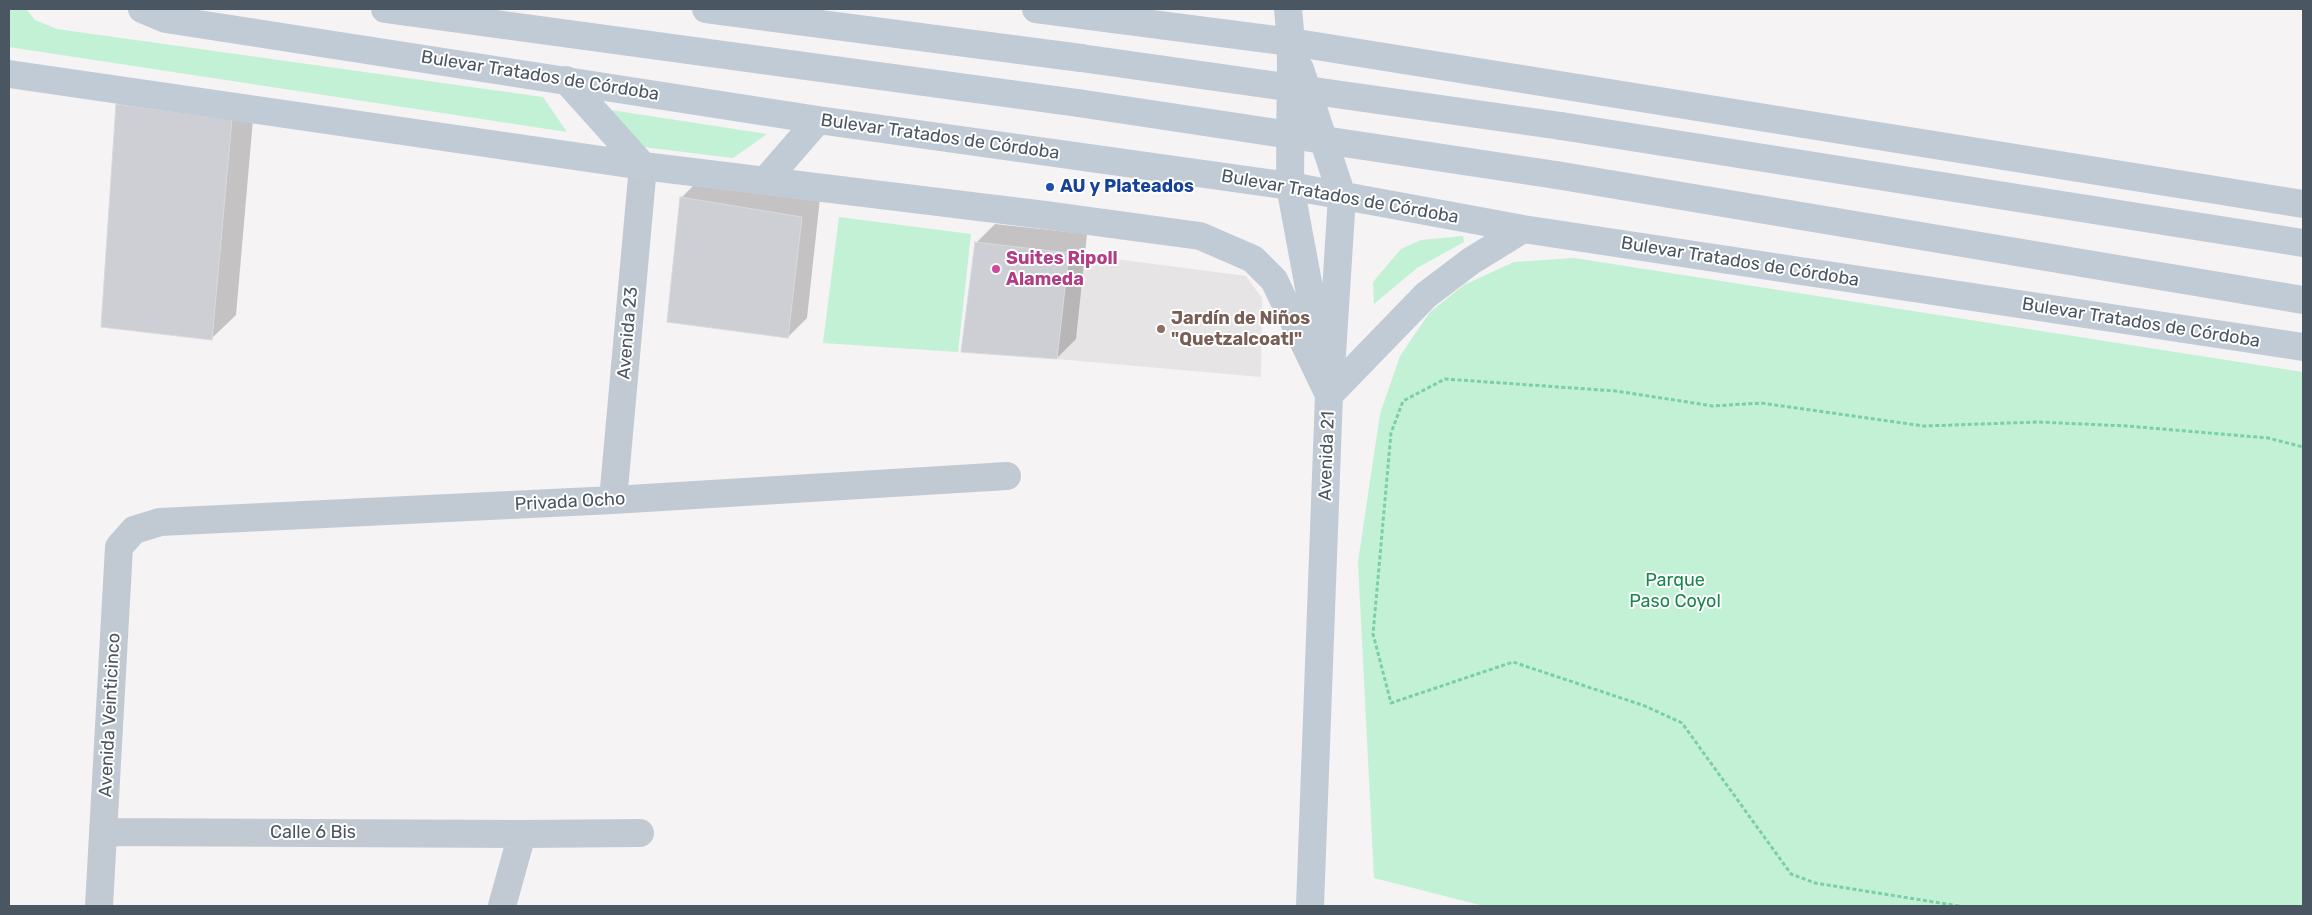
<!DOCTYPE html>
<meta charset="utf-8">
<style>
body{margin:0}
#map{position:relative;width:2312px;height:915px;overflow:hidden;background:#f5f3f3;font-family:Rubik,sans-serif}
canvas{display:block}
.frame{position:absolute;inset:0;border:10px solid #4a5661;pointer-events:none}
</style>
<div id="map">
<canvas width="2312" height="915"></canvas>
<div class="frame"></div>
</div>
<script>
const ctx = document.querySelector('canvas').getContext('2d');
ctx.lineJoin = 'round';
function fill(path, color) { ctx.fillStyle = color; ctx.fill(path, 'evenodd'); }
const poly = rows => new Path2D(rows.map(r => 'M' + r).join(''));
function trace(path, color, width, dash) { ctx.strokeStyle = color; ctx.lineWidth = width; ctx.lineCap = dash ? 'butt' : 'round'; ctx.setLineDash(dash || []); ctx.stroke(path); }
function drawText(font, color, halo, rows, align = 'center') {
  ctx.font = font + ' Rubik,sans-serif'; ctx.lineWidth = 4; ctx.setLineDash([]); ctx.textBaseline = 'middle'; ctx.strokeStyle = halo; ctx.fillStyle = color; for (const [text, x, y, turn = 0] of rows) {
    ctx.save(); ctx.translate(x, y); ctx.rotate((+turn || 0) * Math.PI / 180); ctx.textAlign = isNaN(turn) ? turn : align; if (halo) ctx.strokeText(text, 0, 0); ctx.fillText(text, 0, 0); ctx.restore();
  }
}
fill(poly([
 [1069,253,1246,276,1262,298,1261,377,1057,359]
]), '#e6e4e5');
fill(poly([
 [9,9,26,9,35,20,57,29,543,97,567,132,9,47],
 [611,110,767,134,733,158,643,147],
 [839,217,971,234,958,352,823,343],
 [1463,236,1464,242,1417,268,1374,304,1373,282,1401,249,1421,240],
 [1574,258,2303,372,2303,906,1484,906,1374,878,1358,562,1380,414,1400,356,1430,312,1464,285,1514,262]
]), '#c3f1d5');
fill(poly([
 [141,81,255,96,236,315,212,338,117,104],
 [700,179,820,198,807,318,788,337,681,198],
 [995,224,1087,234,1076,339,1057,358,976,243]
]), '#0003');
const building = poly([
 [116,104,232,119,212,340,101,327,116,104],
 [680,197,802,217,788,338,667,322,680,197],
 [975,242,1069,253,1057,359,961,352,975,242]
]);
fill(building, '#cdcfd5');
trace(building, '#d7d9de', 1);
trace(poly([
 [1959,906,1815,883,1791,874,1682,723,1645,706,1513,662,1391,703,1373,634,1391,433,1403,401,1445,379,1616,391,1713,406,1761,403,1924,426,2038,422,2127,426,2268,438,2303,447]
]), '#7ad0a6', 3, [4, 2.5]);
trace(poly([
 [613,500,643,166],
 [104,832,522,834,640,833],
 [99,906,119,547,134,530,160,522,613,500,1007,476],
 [502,906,522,834]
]), '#c1cad2', 28);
trace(poly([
 [142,9,166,19,818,120,1290,186,1523,229,2303,347],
 [385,9,1078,103],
 [706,9,1081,58],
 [1036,9,1291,42,2303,204],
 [1288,9,1291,42,1290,186,1329,395,1310,906],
 [1300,69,1342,196,1332,354],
 [9,74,643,166,1045,215,1200,236,1253,259,1274,280,1329,395],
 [566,80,643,166],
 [1561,126,2303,243],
 [1556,175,2303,300],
 [765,181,818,120],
 [1329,395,1426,295,1471,261,1523,229]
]), '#c1cbd6', 28);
trace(poly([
 [1081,58,1561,126],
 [1078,103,1556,175]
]), '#c1cbd6', 28);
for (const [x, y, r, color] of [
 [1050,187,5,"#1a4fb4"],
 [996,269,5,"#d1479c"],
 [1161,329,5,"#8d6e63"]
]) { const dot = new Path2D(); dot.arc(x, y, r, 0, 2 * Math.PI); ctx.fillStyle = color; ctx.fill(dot); trace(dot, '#fff', 2); }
drawText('18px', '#4a5661', '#fff', [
 ["Bulevar Tratados de Córdoba",540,76,9],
 ["Bulevar Tratados de Córdoba",940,137,8],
 ["Bulevar Tratados de Córdoba",1340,197,10],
 ["Bulevar Tratados de Córdoba",1740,262,9],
 ["Bulevar Tratados de Córdoba",2141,323,9],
 ["Avenida 23",628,333,-85],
 ["Avenida 21",1327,456,-88],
 ["Privada Ocho",570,502,-3],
 ["Avenida Veinticinco",110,715,-87],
 ["Calle 6 Bis",313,833]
]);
drawText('bold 18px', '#164399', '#fff', [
 ["AU y Plateados",1060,187]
], 'left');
drawText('bold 18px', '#b23c85', '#fff', [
 ["Suites Ripoll",1006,259],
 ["Alameda",1006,280]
], 'left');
drawText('bold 18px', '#785e54', '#fff', [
 ["Jardín de Niños",1171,319],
 ["\"Quetzalcoatl\"",1171,340]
], 'left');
drawText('18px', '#17864f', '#fff', [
 ["Parque",1675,581],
 ["Paso Coyol",1675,602]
]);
</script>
